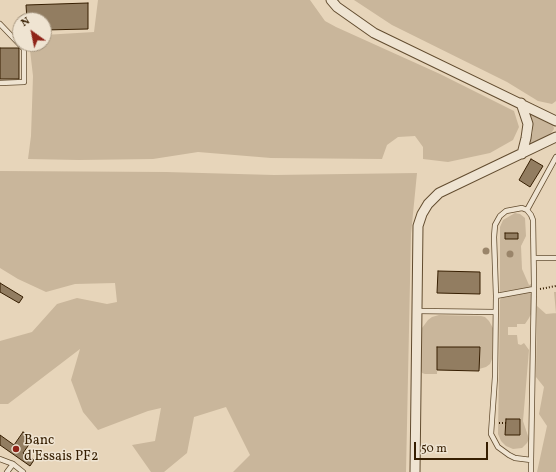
<!DOCTYPE html>
<style>
body{margin:0}
#map{position:relative;width:556px;height:472px;overflow:hidden;background:#e7d5ba;font-family:Vollkorn,serif}
canvas{display:block}
.north{position:absolute;left:12px;top:12px;width:40px;height:40px;box-sizing:border-box;background:#efe4d2;border:1px solid #a5957e;border-radius:50%;rotate:327deg;font-size:11px;font-weight:700;line-height:16px;text-align:center;color:#361e01}
.north::after{content:'';display:block;margin:auto;width:14px;height:18px;background:#8f2418;clip-path:polygon(50% 0,100% 100%,50% 72%,0 100%)}
.scale{position:absolute;left:414px;top:442px;width:74px;height:18px;box-sizing:border-box;border:2px solid #361e01;border-top:0;padding-left:5px;font-size:12px;line-height:14px;white-space:nowrap;color:#361e01;-webkit-text-stroke:3px #efe4d2;paint-order:stroke}
</style>
<div id="map">
<canvas width="556" height="472"></canvas>
<div class="north">N</div>
<div class="scale">50 m</div>
</div>
<script>
const ctx = document.querySelector('canvas').getContext('2d');
ctx.lineJoin = 'round';
function fill(path, color) { ctx.fillStyle = color; ctx.fill(path, 'evenodd'); }
const poly = rows => new Path2D(rows.map(r => 'M' + r).join(''));
function trace(path, color, width, dash) { ctx.strokeStyle = color; ctx.lineWidth = width; ctx.lineCap = dash ? 'butt' : 'round'; ctx.setLineDash(dash || []); ctx.stroke(path); }
function drawText(font, color, halo, rows, align = 'center') {
  ctx.font = font + ' Vollkorn,serif'; ctx.lineWidth = 3; ctx.setLineDash([]); ctx.textBaseline = 'middle'; ctx.strokeStyle = halo; ctx.fillStyle = color; for (const [text, x, y, turn = 0] of rows) {
    ctx.save(); ctx.translate(x, y); ctx.rotate((+turn || 0) * Math.PI / 180); ctx.textAlign = isNaN(turn) ? turn : align; if (halo) ctx.strokeText(text, 0, 0); ctx.fillText(text, 0, 0); ctx.restore();
  }
}
fill(poly([
 [98,0,310,0,325,21,336,27,440,74,514,111,519,127,513,140,490,153,448,162,423,159,423,147,415,136,398,137,387,145,382,159,271,158,198,152,153,159,79,160,28,159,31,136,33,76,30,50,33,44,44,44,44,35,94,32],
 [354,0,556,0,556,101,552,104,538,101,507,82,392,25],
 [532,113,551,123,553,124,554,129,549,136,532,144,530,141,533,132,532,122,530,116],
 [0,171,166,172,274,175,417,173,411,234,406,472,233,472,250,455,226,407,194,417,187,453,164,472,151,472,132,445,155,441,161,408,148,411,98,430,83,412,71,380,80,349,8,404,0,404,0,341,32,332,57,304,77,298,107,304,117,302,115,283,75,284,46,292,18,279,0,268],
 [515,213,520,214,525,218,526,236,521,246,522,269,529,285,531,284,531,287,500,292,500,227,503,220],
 [529,292,531,294,531,314,529,318,525,324,517,324,517,327,508,327,508,335,517,335,518,344,521,345,524,343,529,350,523,421,529,439,527,443,522,448,513,449,506,446,501,441,498,434,500,300,501,298,505,296],
 [554,292,556,292,556,472,537,472,547,426,539,414,544,387,536,377,537,306,546,314,556,313],
 [439,315,481,316,485,317,489,321,493,328,492,359,490,364,486,367,479,369,479,347,438,347,437,374,425,374,422,373,420,368,422,328,428,320,432,317]
]), '#c9b69b');
const building = poly([
 [88,3,88,29,44,30,44,20,27,20,26,5,88,3],
 [0,48,19,48,19,79,0,79,0,48],
 [531,159,543,166,530,187,519,180,531,159],
 [505,233,518,233,518,239,505,239,505,233],
 [438,271,480,272,480,294,437,293,438,271],
 [0,283,23,297,19,303,0,292,0,283],
 [437,347,480,347,479,371,437,370,437,347],
 [506,419,520,419,520,435,505,435,506,419],
 [23,432,33,439,23,453,34,460,30,466,0,445,0,435,14,445,23,432]
]);
fill(building, '#927d61');
trace(building, '#361e01', 1);
const lane = poly([
 [0,24,24,49,24,82,0,83],
 [527,210,522,208,506,211,500,216,495,225,494,237,496,296,495,377,491,434,498,447,509,455,515,458,531,460,531,472],
 [534,258,556,258],
 [496,296,534,289],
 [417,311,495,312],
 [0,459,13,464,23,472],
 [531,460,534,284,533,220,531,215,527,210,556,157],
 [7,472,13,464]
]);
const street = poly([
 [331,0,337,7,374,33,556,121],
 [521,103,528,124,526,138,522,154],
 [415,472,418,226,422,214,428,204,439,193,556,137]
]);
trace(lane, '#624c2f', 6);
trace(street, '#624c2f', 11);
trace(poly([
 [540,289,556,286],
 [499,423,506,423]
]), '#361e01', 2, [1, 2]);
trace(lane, '#efe4d2', 4.5);
trace(street, '#efe4d2', 9);
ctx.fillStyle = '#9a856a';
for (const [x, y] of [
 [486,251],
 [510,254]
]) { ctx.beginPath(); ctx.arc(x, y, 3.5, 0, 2 * Math.PI); ctx.fill(); }
for (const [x, y, r, color] of [
 [16,449,4,"#8f2418"]
]) { const dot = new Path2D(); dot.arc(x, y, r, 0, 2 * Math.PI); ctx.fillStyle = color; ctx.fill(dot); trace(dot, '#efe4d2', 1.5); }
drawText('14px', '#361e01', '#efe4d2', [
 ["Banc",24,441],
 ["d'Essais PF2",24,457]
], 'left');
</script>
